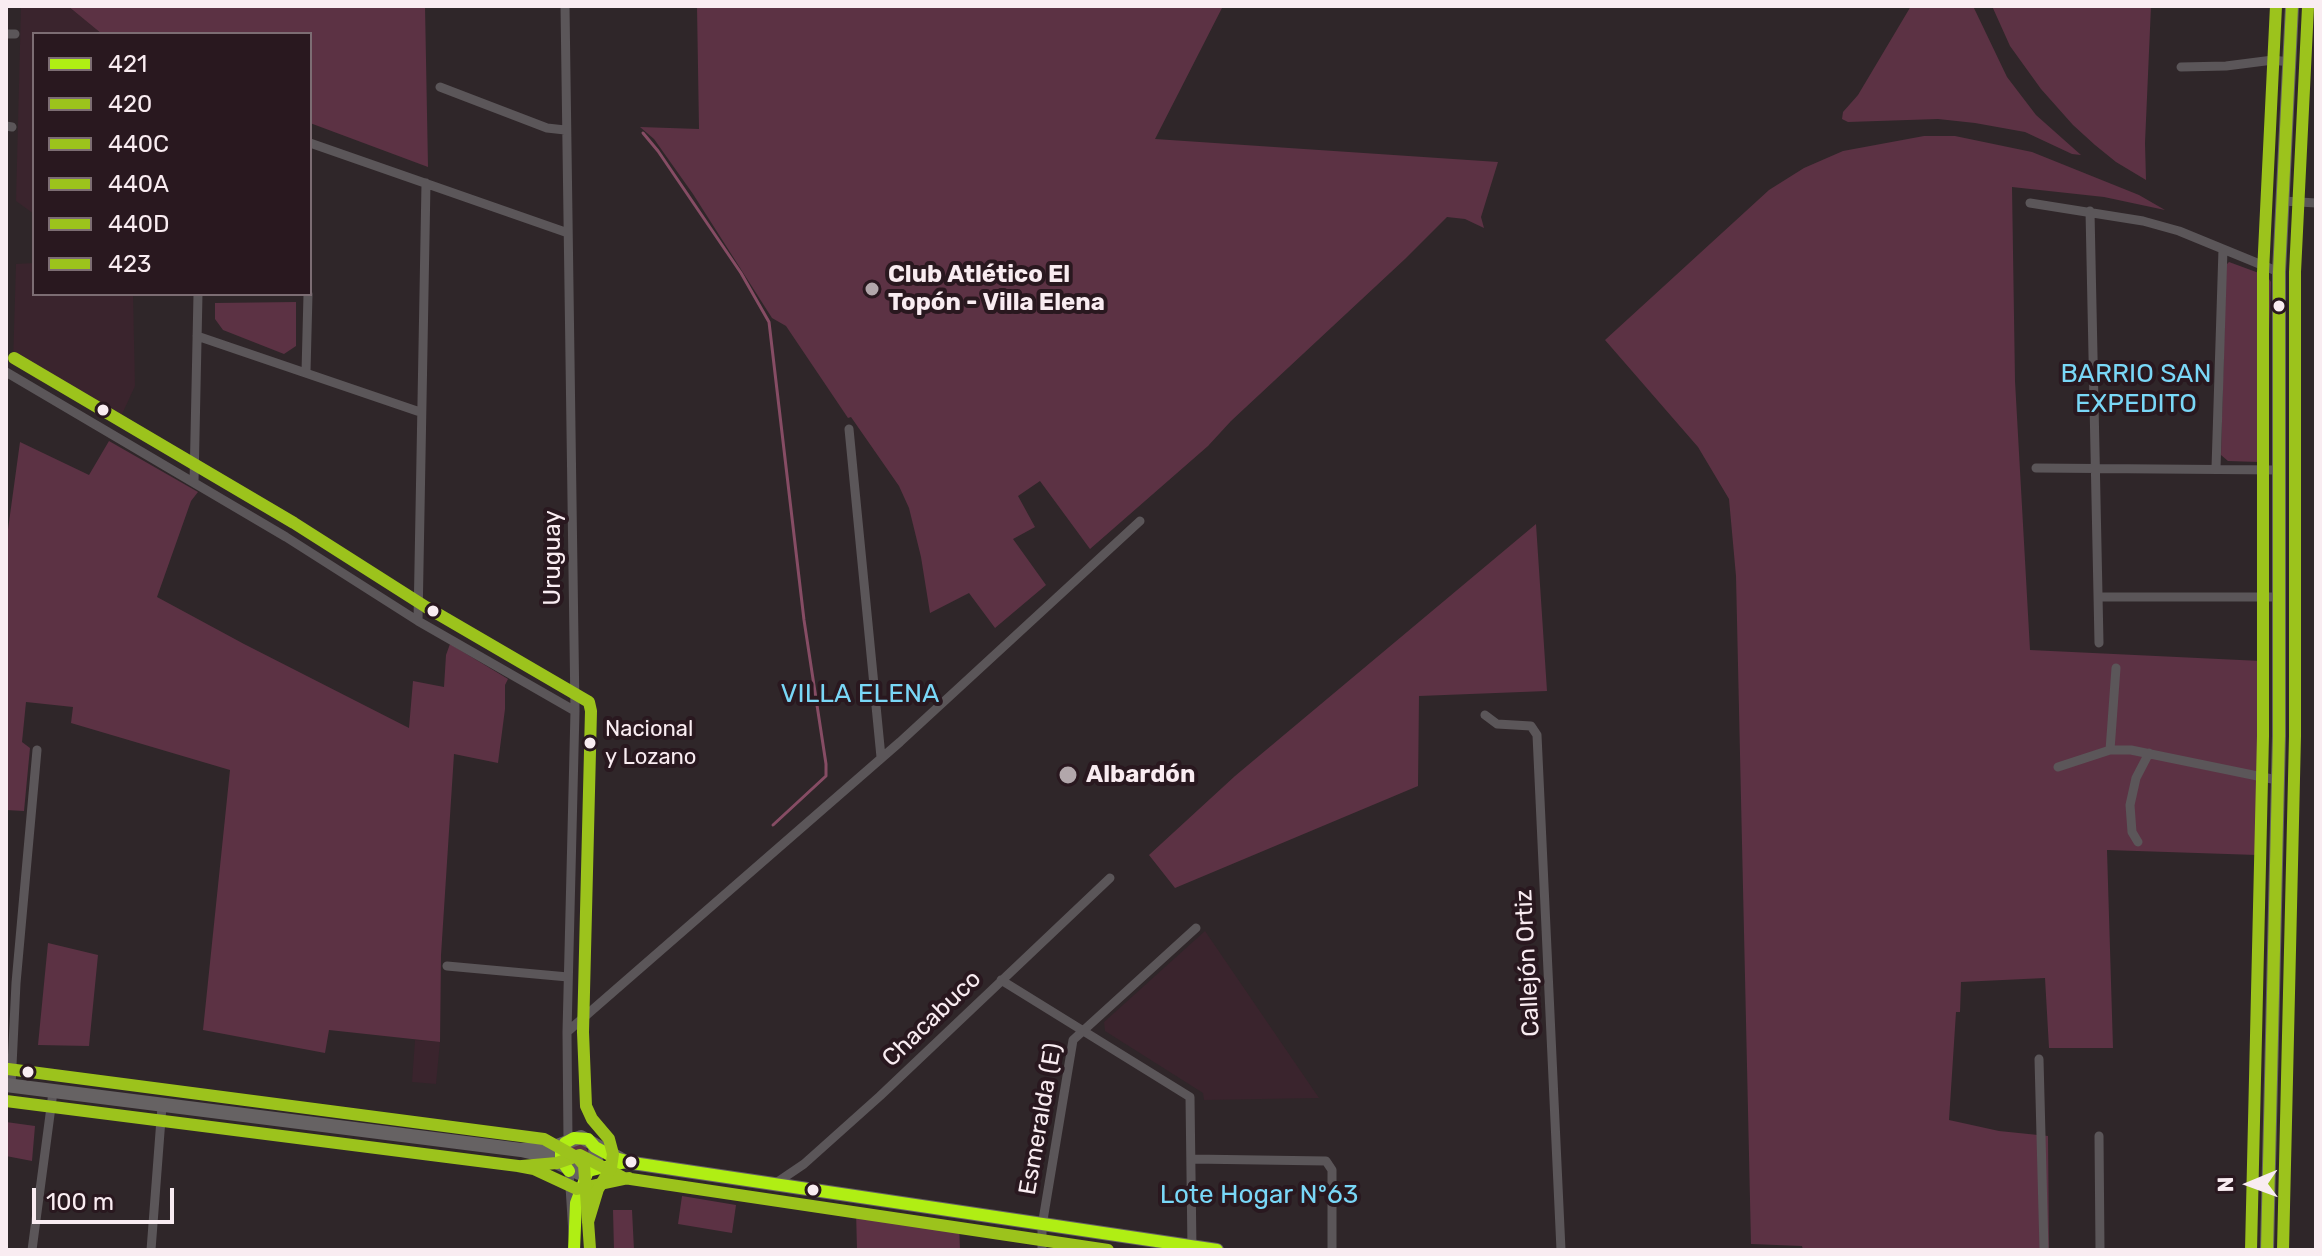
<!DOCTYPE html>
<meta charset="utf-8">
<style>
body{margin:0}
#map{position:relative;width:2322px;height:1256px;overflow:hidden;background:#2f2629;font-family:Rubik,sans-serif}
canvas{display:block}
.frame{position:absolute;inset:0;border:8px solid #f9ecf1;pointer-events:none}
.legend{position:absolute;left:32px;top:32px;width:280px;height:264px;box-sizing:border-box;background:#29181f;border:2px solid #7c6d73;margin:0;padding:10px 14px;list-style:none;font-size:24px;color:#f9ecf1}
.legend li{display:flex;align-items:center;gap:16px;height:40px}
.legend b{width:40px;border:2px solid #7c6d73}
.north{position:absolute;left:2210px;top:1144px;width:80px;height:80px;-webkit-text-stroke:6px #29181f;paint-order:stroke;rotate:269deg;font-size:22px;font-weight:700;line-height:32px;text-align:center;color:#f9ecf1}
.north::after{content:'';display:block;margin:auto;width:28px;height:36px;background:#f9ecf1;clip-path:polygon(50% 0,100% 100%,50% 72%,0 100%)}
.scale{position:absolute;left:32px;top:1188px;width:142px;height:36px;box-sizing:border-box;border:4px solid #f9ecf1;border-top:0;padding-left:10px;font-size:24px;line-height:28px;white-space:nowrap;color:#f9ecf1;-webkit-text-stroke:6px #29181f;paint-order:stroke}
</style>
<div id="map">
<canvas width="2322" height="1256"></canvas>
<div class="frame"></div>
<ul class="legend">
<li><b style="height:10px;background:#b0ee14"></b>421</li>
<li><b style="height:10px;background:#9cc31c"></b>420</li>
<li><b style="height:10px;background:#9cc31c"></b>440C</li>
<li><b style="height:10px;background:#9cc31c"></b>440A</li>
<li><b style="height:10px;background:#9cc31c"></b>440D</li>
<li><b style="height:10px;background:#9cc31c"></b>423</li>
</ul>
<div class="north">N</div>
<div class="scale">100 m</div>
</div>
<script>
const ctx = document.querySelector('canvas').getContext('2d');
ctx.lineJoin = 'round';
function fill(path, color) { ctx.fillStyle = color; ctx.fill(path, 'evenodd'); }
const poly = rows => new Path2D(rows.map(r => 'M' + r).join(''));
function trace(path, color, width, dash) { ctx.strokeStyle = color; ctx.lineWidth = width; ctx.lineCap = dash ? 'butt' : 'round'; ctx.setLineDash(dash || []); ctx.stroke(path); }
function drawText(font, color, halo, rows, align = 'center') {
  ctx.font = font + ' Rubik,sans-serif'; ctx.lineWidth = 8; ctx.setLineDash([]); ctx.textBaseline = 'middle'; ctx.strokeStyle = halo; ctx.fillStyle = color; for (const [text, x, y, turn = 0] of rows) {
    ctx.save(); ctx.translate(x, y); ctx.rotate((+turn || 0) * Math.PI / 180); ctx.textAlign = isNaN(turn) ? turn : align; if (halo) ctx.strokeText(text, 0, 0); ctx.fillText(text, 0, 0); ctx.restore();
  }
}
fill(poly([
 [21,6,68,6,102,34,34,34,34,214,16,201],
 [34,263,34,294,133,294,135,386,118,423,43,379,40,382,13,363,16,264],
 [1205,931,1319,1098,1204,1100,1203,1093,1105,1031,1104,1022],
 [415,1040,440,1042,436,1084,412,1082]
]), '#3a242d');
fill(poly([
 [68,6,425,6,428,167,310,123,310,34,102,34],
 [697,6,1223,6,1155,139,1498,162,1481,217,1484,228,1465,219,1447,217,1405,259,1231,421,1208,446,1090,549,1040,481,1018,496,1035,527,1013,539,1046,585,995,628,969,593,930,613,921,557,909,508,899,486,851,417,848,418,786,326,772,318,693,194,654,139,640,127,699,129],
 [1911,6,1973,6,2007,77,2036,115,2081,155,2072,154,2025,132,1975,123,1938,119,1848,122,1842,119,1843,112,1858,95],
 [1992,6,2151,6,2145,143,2146,180,2116,162,2095,145,2073,125,2041,89,2010,46],
 [1924,136,1955,136,2032,152,2139,195,2165,210,2104,197,2012,187,2015,381,2030,650,2261,661,2257,855,2107,850,2113,1048,2049,1048,2045,978,1961,982,1960,1012,1956,1012,1949,1120,1999,1131,2048,1136,2049,1250,1803,1250,1802,1246,1751,1244,1736,576,1729,499,1698,447,1605,340,1769,190,1804,168,1843,151],
 [2229,262,2267,276,2271,282,2264,457,2259,462,2228,461,2221,455,2226,265],
 [296,302,296,346,284,354,223,330,215,319,215,303],
 [109,441,198,492,191,501,157,597,244,644,409,728,413,681,444,687,446,655,450,644,508,679,505,685,505,709,498,763,454,754,441,955,440,1042,329,1030,325,1053,203,1030,230,770,71,723,73,707,26,702,22,742,30,748,24,811,6,810,6,544,20,442,89,475],
 [1536,524,1547,691,1419,696,1418,786,1175,888,1149,855,1235,776],
 [48,943,98,955,89,1046,38,1045],
 [6,1122,35,1126,32,1161,6,1156],
 [570,1142,584,1145,590,1154,590,1159,584,1166,579,1166,569,1161,565,1156,564,1150],
 [682,1196,736,1205,732,1233,678,1224],
 [613,1210,632,1210,634,1250,614,1250],
 [856,1210,959,1224,960,1250,857,1250]
]), '#5c3244');
trace(poly([
 [643,133,658,151,741,273,769,322,804,620,826,764,826,776,773,825]
]), '#864c64', 3);
trace(poly([
 [565,6,575,711,567,1032,568,1141],
 [6,34,15,34],
 [2181,67,2226,66,2273,60,2289,62],
 [440,87,547,128,565,130],
 [6,126,12,127],
 [310,143,568,233],
 [2283,201,2316,203],
 [2030,203,2143,221,2179,231,2279,272],
 [2090,211,2099,643],
 [197,336,420,412],
 [6,372,286,537,418,621,575,711],
 [306,372,308,294],
 [849,429,881,757],
 [2036,468,2279,470],
 [2216,468,2223,249],
 [194,483,198,294],
 [2098,597,2279,597],
 [418,621,426,183],
 [1485,715,1497,724,1531,726,1537,735,1561,1250],
 [2110,750,2116,668],
 [2058,767,2110,750,2131,750,2277,780],
 [2138,842,2132,832,2130,805,2136,778,2149,753],
 [447,966,568,977],
 [1001,980,1190,1097,1192,1250],
 [567,1032,900,742,1140,521],
 [2039,1059,2044,1250],
 [11,1086,16,983,37,750],
 [2099,1136,2100,1250],
 [1192,1159,1326,1161,1332,1170,1332,1250],
 [569,1171,574,1250],
 [776,1183,804,1164,880,1096,1110,878],
 [575,1207,588,1171],
 [32,1250,53,1092],
 [151,1250,162,1106],
 [1042,1250,1042,1226,1073,1040,1196,928]
]), '#5b5659', 9);
trace(poly([
 [6,1085,521,1150,539,1154,579,1173,588,1171,596,1162,595,1147],
 [521,1150,554,1147,581,1137,626,1162,1217,1250],
 [2267,1250,2279,736,2279,272,2292,6]
]), '#666263', 14);
trace(poly([
 [569,1171,561,1160,561,1151,565,1143,574,1138,588,1139,595,1147,615,1158,638,1164],
 [574,1250,576,1203,588,1171,626,1162,1217,1250]
]), '#b0ee14', 12);
trace(poly([
 [6,1101,518,1166,534,1169,577,1189,629,1178],
 [522,1166,557,1163,580,1155,624,1178,1108,1250]
]), '#9cc31c', 12);
trace(poly([
 [2267,1250,2279,736,2279,272,2292,6]
]), '#9cc31c', 12);
trace(poly([
 [2283,1250,2295,736,2295,272,2308,7]
]), '#9cc31c', 12);
trace(poly([
 [2251,1250,2263,736,2263,272,2276,6]
]), '#9cc31c', 12);
trace(poly([
 [14,358,294,523,426,607,589,702,591,711,583,1032,586,1106,592,1119,609,1139,613,1154,611,1168,598,1189,588,1222],
 [8,1069,544,1139,578,1158,584,1165,590,1249]
]), '#9cc31c', 12);
for (const [x, y, r, color] of [
 [872,289,8,"#b2a7ab"],
 [2279,306,7,"#f9ecf1"],
 [103,410,7,"#f9ecf1"],
 [433,611,7,"#f9ecf1"],
 [590,743,7,"#f9ecf1"],
 [1068,775,10,"#b2a7ab"],
 [28,1072,7,"#f9ecf1"],
 [631,1162,7,"#f9ecf1"],
 [813,1190,7,"#f9ecf1"]
]) { const dot = new Path2D(); dot.arc(x, y, r, 0, 2 * Math.PI); ctx.fillStyle = color; ctx.fill(dot); trace(dot, '#29181f', 3); }
drawText('22px', '#f9ecf1', '#29181f', [
 ["Nacional",605,730],
 ["y Lozano",605,758]
], 'left');
drawText('bold 24px', '#f9ecf1', '#29181f', [
 ["Club Atlético El",888,275],
 ["Topón - Villa Elena",888,303],
 ["Albardón",1086,775]
], 'left');
drawText('24px', '#f9ecf1', '#29181f', [
 ["Uruguay",553,558,-90],
 ["Callejón Ortiz",1528,963,-93],
 ["Chacabuco",932,1019,-44],
 ["Esmeralda (E)",1041,1119,-80]
]);
drawText('26px', '#79d7f7', '#29181f', [
 ["BARRIO SAN",2136,374],
 ["EXPEDITO",2136,404],
 ["VILLA ELENA",860,694],
 ["Lote Hogar Nº63",1259,1195]
]);
</script>
